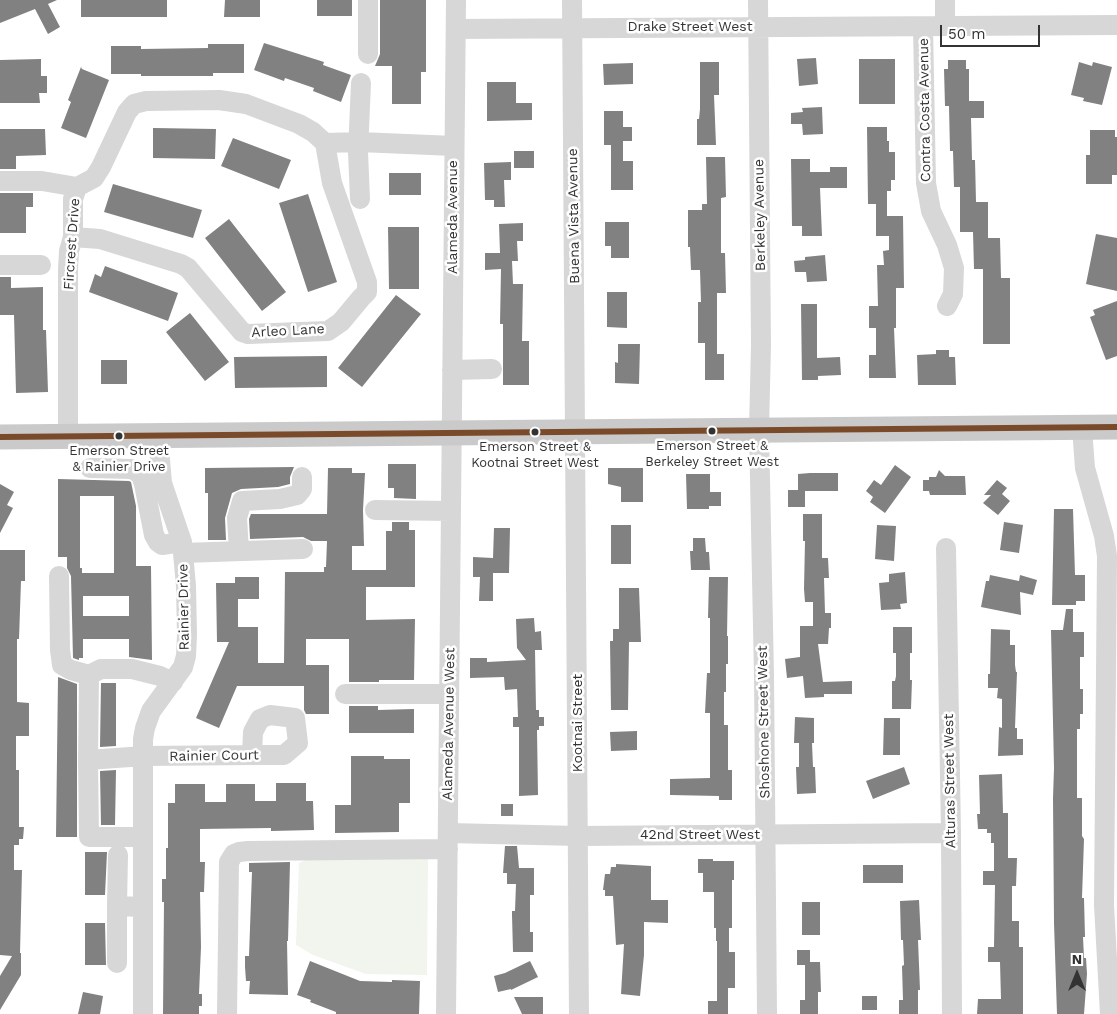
<!DOCTYPE html>
<style>
body{margin:0}
#map{position:relative;width:1117px;height:1014px;overflow:hidden;background:#fff;font-family:"Work Sans",sans-serif}
canvas{display:block}
.north{position:absolute;left:1052px;top:949px;width:50px;height:50px;-webkit-text-stroke:4px #fff;paint-order:stroke;rotate:0deg;font-size:14px;font-weight:700;line-height:20px;text-align:center;color:#333}
.north::after{content:'';display:block;margin:auto;width:18px;height:22px;background:#333;clip-path:polygon(50% 0,100% 100%,50% 72%,0 100%)}
.scale{position:absolute;left:940px;top:25px;width:100px;height:22px;box-sizing:border-box;border:2px solid #333;border-top:0;padding-left:6px;font-size:15px;line-height:18px;white-space:nowrap;color:#333;-webkit-text-stroke:4px #fff;paint-order:stroke}
</style>
<div id="map">
<canvas width="1117" height="1014"></canvas>
<div class="north">N</div>
<div class="scale">50 m</div>
</div>
<script>
const ctx = document.querySelector('canvas').getContext('2d');
ctx.lineJoin = 'round';
function fill(path, color) { ctx.fillStyle = color; ctx.fill(path, 'evenodd'); }
const poly = rows => new Path2D(rows.map(r => 'M' + r).join(''));
function trace(path, color, width, dash) { ctx.strokeStyle = color; ctx.lineWidth = width; ctx.lineCap = dash ? 'butt' : 'round'; ctx.setLineDash(dash || []); ctx.stroke(path); }
function drawText(font, color, halo, rows, align = 'center') {
  ctx.font = font + ' "Work Sans",sans-serif'; ctx.lineWidth = 5; ctx.setLineDash([]); ctx.textBaseline = 'middle'; ctx.strokeStyle = halo; ctx.fillStyle = color; for (const [text, x, y, turn = 0] of rows) {
    ctx.save(); ctx.translate(x, y); ctx.rotate((+turn || 0) * Math.PI / 180); ctx.textAlign = isNaN(turn) ? turn : align; if (halo) ctx.strokeText(text, 0, 0); ctx.fillText(text, 0, 0); ctx.restore();
  }
}
fill(poly([
 [428,855,427,975,366,974,313,955,296,945,299,863,310,858]
]), '#f1f5ed');
fill(poly([
 [0,0,57,0,48,4,60,27,48,34,35,9,0,23],
 [81,0,167,0,167,17,81,17],
 [225,0,260,0,260,17,224,17],
 [317,0,352,0,352,16,317,16],
 [380,0,426,0,426,72,421,72,421,104,392,104,392,66,375,66,380,54],
 [264,43,324,62,323,65,351,75,341,102,313,91,314,88,285,78,284,81,254,70],
 [208,44,244,44,244,73,213,73,213,76,141,76,141,74,111,74,111,46,141,46,141,49,208,48],
 [816,58,818,84,799,86,797,59],
 [41,59,41,76,47,76,47,93,39,93,40,103,0,103,0,60],
 [859,59,895,59,895,104,859,104],
 [948,60,966,60,966,69,969,69,969,101,984,101,984,118,971,118,972,160,975,160,976,202,988,202,988,238,1000,238,1001,278,1010,278,1010,344,983,344,983,269,974,269,973,232,960,232,960,187,954,187,953,151,950,151,949,106,945,106,944,69,948,69],
 [700,62,719,62,719,95,714,95,716,145,697,145,697,119,699,119,700,109],
 [1079,62,1092,66,1093,62,1112,67,1102,105,1083,101,1084,98,1071,95],
 [633,63,633,84,604,85,603,64],
 [81,67,82,69,109,80,86,138,61,128,71,102,68,100],
 [487,82,516,82,516,103,532,103,532,120,487,121],
 [822,107,823,134,803,135,802,124,791,124,791,113,803,112,802,108],
 [604,111,623,111,623,127,632,127,632,141,623,141,623,161,633,161,633,190,611,190,611,145,604,145],
 [867,127,887,127,887,141,889,141,889,152,895,152,895,180,891,180,891,191,887,191,887,216,903,216,904,288,896,288,896,328,894,328,896,378,869,378,869,355,876,355,876,328,869,328,869,306,878,306,877,265,884,265,883,251,889,250,889,236,876,236,876,204,868,204],
 [153,128,216,129,215,159,153,158],
 [0,129,45,129,46,155,16,156,16,169,0,169],
 [1090,130,1115,130,1115,137,1117,137,1117,175,1112,175,1112,184,1086,184,1086,155,1090,155],
 [233,138,291,160,279,189,221,166],
 [514,151,534,151,534,168,514,168],
 [706,157,725,157,726,197,721,198,721,253,725,253,726,293,717,293,717,354,724,354,724,380,705,380,705,343,698,343,698,302,701,302,700,270,691,270,690,247,688,247,688,210,702,210,702,204,707,204],
 [791,159,810,159,810,172,830,172,830,167,847,167,847,188,820,188,822,236,802,236,802,226,792,226],
 [511,162,511,180,504,180,505,207,494,207,494,200,485,200,484,163],
 [389,173,421,173,421,195,389,195],
 [113,184,202,210,193,238,104,212],
 [0,193,33,193,33,207,26,207,26,233,0,233],
 [308,194,337,282,308,292,279,203],
 [229,219,286,292,262,311,205,238],
 [605,222,629,222,629,258,611,258,611,246,605,246],
 [523,223,523,241,517,241,518,261,512,261,513,284,523,284,522,341,529,341,529,385,503,385,503,324,500,324,501,269,485,270,485,253,500,253,499,224],
 [388,227,419,227,419,289,389,289],
 [1096,234,1117,238,1117,291,1086,284],
 [825,255,827,281,807,282,806,272,795,272,794,261,805,260,805,257],
 [105,266,178,293,168,321,89,292,95,274,101,277],
 [0,277,11,277,11,288,43,287,43,330,46,330,48,392,16,393,14,315,0,315],
 [607,292,627,292,627,328,607,327],
 [396,295,421,314,362,387,338,368],
 [1117,301,1117,356,1106,360,1090,317,1095,315,1093,310],
 [801,304,817,304,817,358,840,357,841,375,818,376,818,380,802,380],
 [190,313,229,362,205,381,166,332],
 [618,344,640,344,639,384,615,383,615,362,618,363],
 [936,350,949,350,949,357,955,357,956,385,918,385,917,355,936,354],
 [327,356,327,387,235,388,234,357],
 [101,360,127,360,127,384,101,384],
 [388,464,416,464,416,499,394,498,394,488,388,488],
 [895,465,911,477,885,513,870,502,873,497,866,491,874,480,881,485],
 [294,467,290,477,290,484,278,487,241,489,232,493,225,518,226,540,208,540,208,493,205,493,205,468],
 [328,468,352,468,352,473,365,473,363,510,364,546,352,546,352,570,386,570,386,531,392,531,392,522,409,522,409,530,415,530,415,587,366,587,366,620,415,619,414,680,379,680,379,682,349,682,349,639,306,639,306,665,329,665,329,714,306,714,304,710,304,686,237,686,219,728,196,718,229,642,217,642,216,583,235,583,235,577,259,577,259,599,238,599,238,627,258,627,258,663,284,663,285,572,324,572,324,567,326,567,327,541,311,541,303,537,250,539,249,519,251,514,327,514],
 [608,468,643,468,643,502,621,502,621,487,608,484],
 [939,470,945,476,965,476,966,495,930,495,929,491,923,491,923,480,929,480,929,477,936,477],
 [810,473,838,473,838,491,805,491,805,507,788,507,788,490,798,490,798,474],
 [686,474,710,474,710,492,721,492,721,506,709,506,709,509,687,509],
 [58,479,129,481,131,482,136,506,136,566,151,566,152,660,129,657,129,639,83,639,83,658,79,658,79,660,73,658,71,576,67,568,67,557,58,557],
 [80,496,114,496,114,573,82,573,82,568,80,568],
 [83,596,129,596,129,616,83,616],
 [997,480,1007,488,1002,494,1010,501,998,515,983,503,991,495,984,495],
 [0,484,14,492,7,505,13,508,0,533],
 [1054,509,1073,509,1075,575,1085,575,1085,601,1076,601,1076,605,1052,605],
 [803,514,822,514,822,558,828,558,829,578,824,578,825,613,831,613,831,628,829,628,828,644,818,644,823,682,852,681,852,694,824,694,824,697,805,698,803,676,787,678,785,659,800,657,800,626,813,626,813,602,805,602,804,589,805,541,803,541],
 [1004,522,1023,525,1019,553,1000,550],
 [611,525,631,525,631,564,611,564],
 [877,525,896,526,894,561,875,559],
 [494,528,510,528,509,573,493,573,493,601,479,601,480,577,473,577,473,557,493,558],
 [693,538,705,538,706,552,709,552,710,570,691,570,690,551,693,551],
 [0,550,25,550,25,581,21,581,19,639,17,639,17,702,29,703,29,736,16,736,16,770,19,770,19,827,24,827,23,839,19,839,19,845,14,845,14,870,22,870,20,953,21,953,21,975,0,1010,0,976,12,956,0,955],
 [905,572,907,603,900,604,901,609,881,610,879,583,889,582,889,574],
 [990,575,1019,581,1020,575,1037,580,1033,595,1020,592,1021,615,981,607,986,581,989,581],
 [709,577,728,577,727,636,728,636,728,664,726,664,726,692,724,692,724,725,728,725,728,770,732,770,732,800,719,800,719,796,670,795,670,779,710,778,710,713,705,713,707,673,710,673,710,618,708,618],
 [619,588,639,588,641,642,629,642,628,710,611,710,610,641,613,641,613,629,619,629],
 [1066,609,1073,609,1073,632,1084,632,1084,657,1080,657,1080,689,1083,689,1083,714,1080,714,1080,729,1077,729,1077,798,1082,798,1082,836,1084,839,1082,898,1084,898,1085,937,1083,937,1084,958,1086,958,1087,974,1084,1014,1057,1014,1054,923,1053,798,1054,768,1051,630,1063,630],
 [534,618,535,632,541,631,542,650,535,650,536,710,539,710,539,717,544,717,544,726,539,726,539,730,537,730,538,795,519,796,519,727,513,727,513,717,518,717,517,689,505,690,504,677,470,678,470,658,487,658,487,662,526,660,517,648,516,619],
 [893,627,912,627,912,653,910,653,910,680,912,680,911,709,892,709,892,681,895,681,896,676,896,653,893,653],
 [991,629,1010,630,1010,645,1015,645,1015,665,1016,672,1017,672,1015,728,1017,728,1017,739,1023,739,1023,755,998,756,999,727,1002,728,1002,699,997,698,998,688,988,688,988,674,990,674],
 [58,677,77,684,77,837,56,837],
 [101,683,116,683,116,746,100,747],
 [349,706,378,706,378,710,414,709,414,733,349,733],
 [795,717,814,718,814,743,812,743,813,767,815,767,816,793,797,794,796,767,799,767,799,743,794,743],
 [884,718,900,718,900,755,883,755],
 [637,731,637,750,611,751,610,732],
 [351,756,384,756,384,759,410,759,410,803,399,803,399,832,335,833,335,805,351,805],
 [904,767,910,784,873,799,866,781],
 [116,770,115,825,101,825,100,771],
 [1002,774,1003,813,1008,813,1008,858,1017,858,1016,886,1012,886,1012,921,1019,921,1019,947,1023,947,1023,1014,977,1014,978,999,1001,999,1000,962,988,962,988,947,994,947,995,885,983,885,983,871,994,871,994,843,991,843,991,833,987,833,987,829,978,829,977,814,980,814,979,775],
 [276,783,306,783,306,801,313,801,314,830,271,831,271,828,200,829,200,862,205,862,204,892,200,892,201,947,199,994,202,994,202,1006,199,1006,199,1014,163,1014,164,902,162,902,162,879,166,879,166,848,168,848,168,803,175,803,175,784,205,784,205,802,226,802,226,784,255,784,255,801,276,801],
 [501,804,513,804,513,816,501,816],
 [505,846,517,846,519,868,534,868,534,895,530,895,530,932,533,932,533,952,513,952,512,915,512,911,515,911,516,884,507,884,507,873,503,873],
 [85,852,107,852,105,895,85,895],
 [698,859,713,859,713,861,734,861,734,880,732,880,732,928,729,928,729,952,735,952,735,988,728,988,728,1014,708,1014,708,1001,717,1001,717,941,716,941,716,928,714,928,714,892,703,892,703,873,698,873],
 [290,862,288,941,287,941,288,995,249,994,250,981,246,981,245,967,245,956,249,956,252,872,249,872,249,863],
 [616,864,651,866,651,900,668,900,668,923,644,922,644,955,640,996,621,994,624,944,616,945,613,896,605,896,605,890,603,890,605,874,610,874,611,867,616,867],
 [863,865,903,865,903,883,863,883],
 [919,900,921,940,918,940,920,990,918,990,918,1014,899,1014,899,1000,903,1000,902,966,904,965,903,940,901,940,900,901],
 [802,902,820,902,820,935,802,935],
 [85,923,105,923,106,965,85,965],
 [797,950,810,950,810,962,820,962,821,992,818,992,818,1014,800,1014,800,1000,805,1000,805,965,797,965],
 [310,961,360,981,392,982,392,980,420,981,419,1014,336,1014,336,1012,310,1002,311,1000,297,995],
 [530,961,538,977,511,990,511,989,498,992,494,976,505,973],
 [83,992,103,996,100,1014,78,1014],
 [862,996,877,996,877,1010,862,1010],
 [514,997,543,997,543,1014,522,1014]
]), '#818181');
trace(poly([
 [368,0,368,54],
 [572,0,579,1014],
 [758,0,761,345,759,430,764,676,767,1014],
 [945,0,945,26],
 [923,27,926,183,931,211,947,245,954,268,953,294,947,306],
 [456,29,1117,25],
 [0,181,42,181,77,187],
 [360,199,358,152,361,83],
 [73,237,100,239,181,264,188,268,242,332,248,334,328,331,341,322,361,298,367,292,367,282,332,183,325,143],
 [0,265,41,265],
 [452,370,492,369],
 [1082,428,1085,468,1104,536,1107,556,1104,905,1110,1014],
 [68,436,68,269,69,251,73,237,73,199,77,187,94,178,101,167,127,112,134,104,146,101,219,100,246,104,299,124,313,132,325,143,359,142,454,146],
 [90,468,132,469,137,472,141,475,144,484,154,535,158,542,162,545,182,542],
 [375,510,451,511],
 [946,548,951,833,952,1014],
 [239,551,237,518,242,501,280,499,297,495,302,489,302,477],
 [183,553,303,549],
 [59,576,60,650,62,665,71,670,89,675],
 [173,682,160,676,132,669,101,669,89,675,88,760,144,756,252,755,284,755,298,743,295,718,270,715,260,719,253,732,252,755],
 [345,694,449,694],
 [88,760,89,837,143,837],
 [448,833,579,836,951,833],
 [118,855,117,906,142,907],
 [117,906,117,963],
 [143,1014,143,739,145,728,151,711,183,667,186,656,187,635,186,586,182,542,162,483,158,436],
 [227,1014,229,862,234,854,239,852,248,851,448,849],
 [446,1014,456,0]
]), '#d7d7d7', 20);
trace(poly([
 [0,437,1117,427]
]), '#cacaca', 25);
trace(poly([
 [0,437,1117,427]
]), '#7a4b2a', 6);
for (const [x, y, r, color] of [
 [712,431,4.5,"#333"],
 [535,432,4.5,"#333"],
 [119,436,4.5,"#333"]
]) { const dot = new Path2D(); dot.arc(x, y, r, 0, 2 * Math.PI); ctx.fillStyle = color; ctx.fill(dot); trace(dot, '#fff', 2); }
drawText('13px', '#333', '#fff', [
 ["Emerson Street &",712,446],
 ["Berkeley Street West",712,462],
 ["Emerson Street &",535,447],
 ["Kootnai Street West",535,463],
 ["Emerson Street",119,451],
 ["& Rainier Drive",119,467]
]);
drawText('14px', '#333', '#fff', [
 ["Drake Street West",690,27],
 ["Contra Costa Avenue",925,110,-91],
 ["Berkeley Avenue",760,215,-91],
 ["Buena Vista Avenue",574,216,-91],
 ["Alameda Avenue",453,217,-90],
 ["Fircrest Drive",72,244,-86],
 ["Arleo Lane",288,331,-3],
 ["Rainier Drive",184,607,-91],
 ["Shoshone Street West",764,722,-91],
 ["Kootnai Street",578,723,-90],
 ["Alameda Avenue West",449,724,-89],
 ["Rainier Court",214,756,-1],
 ["Alturas Street West",950,781,-91],
 ["42nd Street West",700,835]
]);
</script>
